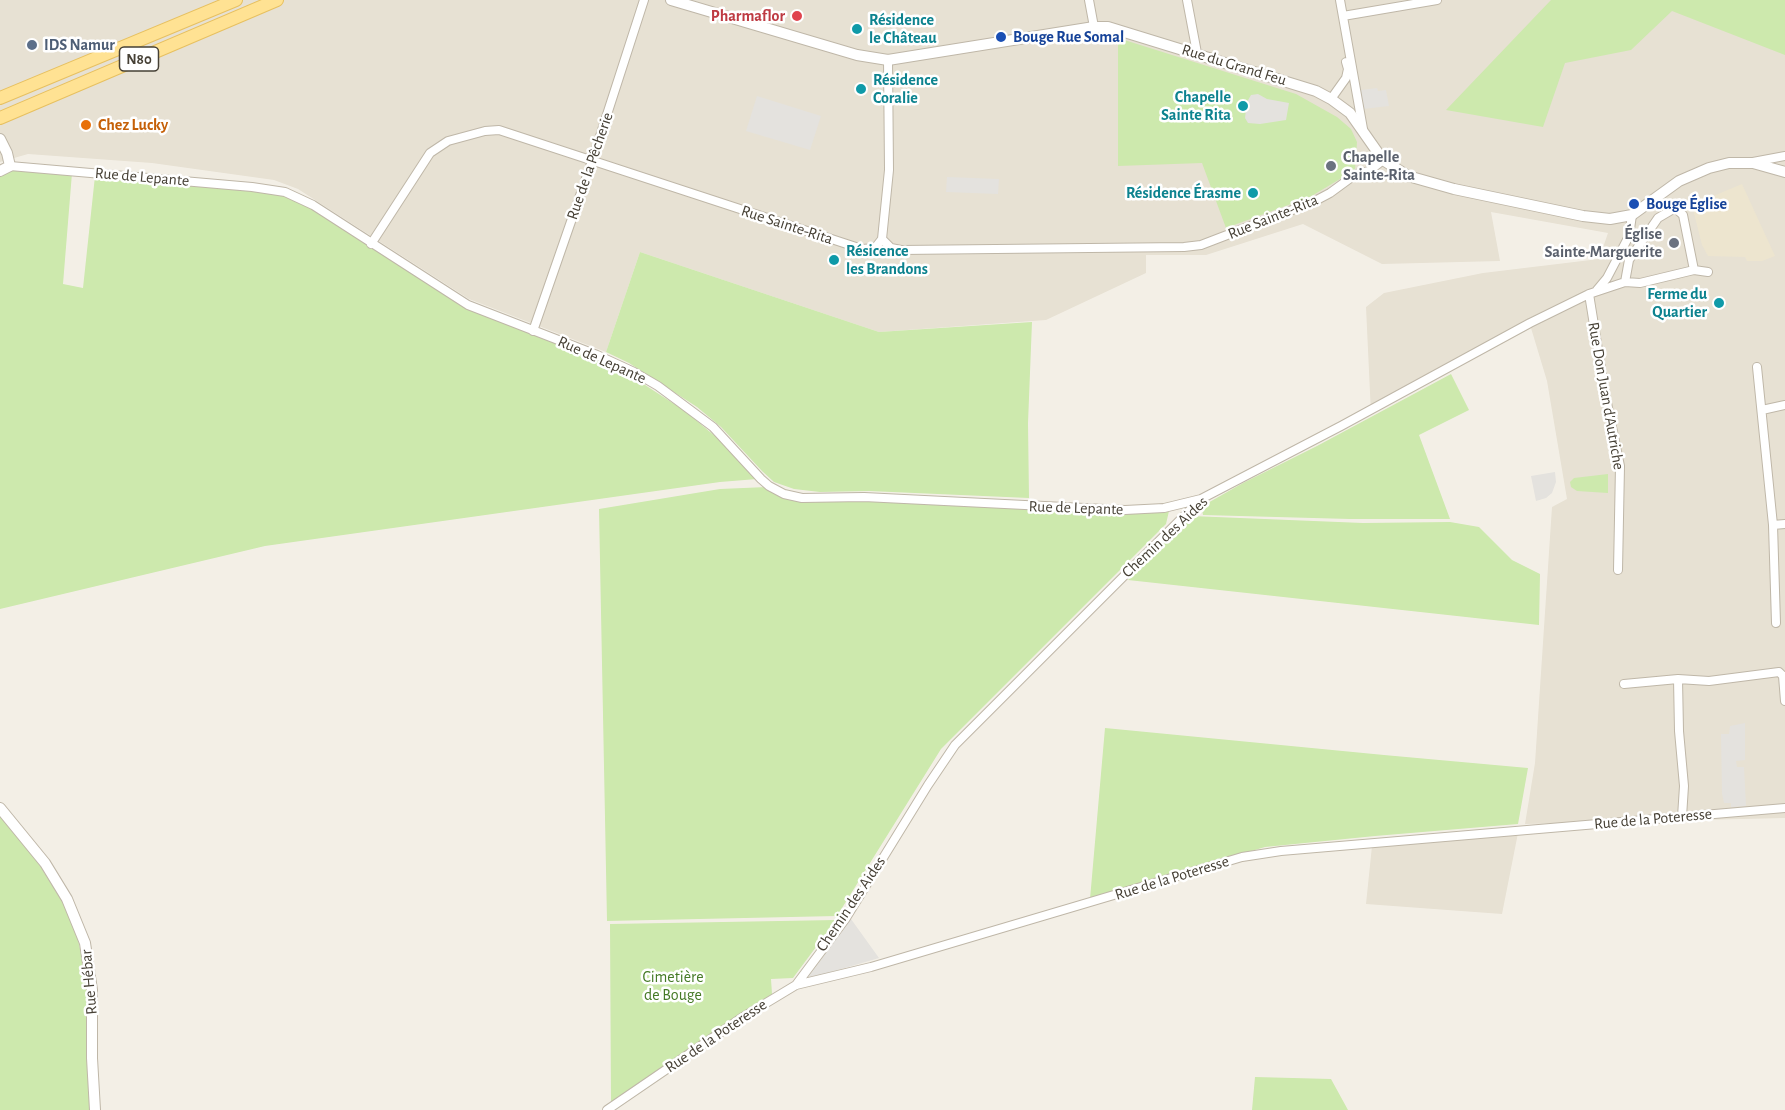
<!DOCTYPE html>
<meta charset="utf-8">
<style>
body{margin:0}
canvas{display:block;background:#f3efe6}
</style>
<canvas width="1785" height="1110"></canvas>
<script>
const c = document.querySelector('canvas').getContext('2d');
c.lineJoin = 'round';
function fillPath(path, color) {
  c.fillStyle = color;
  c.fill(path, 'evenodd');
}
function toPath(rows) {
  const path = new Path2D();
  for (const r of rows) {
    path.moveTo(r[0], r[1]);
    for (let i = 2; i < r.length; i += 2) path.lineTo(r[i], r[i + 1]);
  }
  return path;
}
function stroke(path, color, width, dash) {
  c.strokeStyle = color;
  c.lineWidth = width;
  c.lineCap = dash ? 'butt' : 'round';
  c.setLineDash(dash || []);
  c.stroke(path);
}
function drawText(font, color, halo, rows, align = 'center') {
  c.font = font + ' "Alegreya Sans",sans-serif';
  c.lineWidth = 5;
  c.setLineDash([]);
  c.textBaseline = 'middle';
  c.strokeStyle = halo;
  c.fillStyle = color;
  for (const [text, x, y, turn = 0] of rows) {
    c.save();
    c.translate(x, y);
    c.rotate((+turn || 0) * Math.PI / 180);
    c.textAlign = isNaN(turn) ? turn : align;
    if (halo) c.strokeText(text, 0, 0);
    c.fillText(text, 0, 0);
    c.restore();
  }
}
fillPath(toPath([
 [0,0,1785,0,1785,818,1525,824,1535,763,1552,507,1567,499,1547,381,1531,328,1371,414,1366,307,1384,293,1483,273,1599,259,1608,233,1491,212,1500,261,1382,264,1303,224,1206,255,1146,255,1146,273,1046,320,879,332,640,252,606,352,469,299,298,189,274,180,152,163,28,154,0,162],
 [1518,833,1502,914,1366,904,1372,846]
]), '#e7e1d3');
fillPath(toPath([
 [1742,184,1775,256,1762,261,1747,261,1745,257,1708,256,1702,245,1692,205]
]), '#ede5cf');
fillPath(toPath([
 [1551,0,1785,0,1785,55,1672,11,1631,50,1565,63,1543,127,1446,110],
 [1118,38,1296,94,1337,117,1351,129,1357,142,1355,170,1310,197,1226,228,1202,163,1118,166],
 [10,169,72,173,63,284,83,288,95,176,273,193,297,200,317,210,467,308,592,357,645,385,685,411,722,442,757,479,720,482,265,546,0,609,0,176],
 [640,252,879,332,1032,322,1028,423,1029,498,869,491,820,492,794,489,774,482,762,471,721,427,697,407,629,363,606,352],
 [1451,374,1469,410,1419,435,1450,519,1350,519,1203,515,1202,510,1206,504,1243,483,1317,446],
 [1608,474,1608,493,1577,491,1571,487,1570,482,1574,478],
 [767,487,792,498,1169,511,1166,524,941,749,837,916,607,921,599,509,720,489],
 [1191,516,1363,523,1450,522,1479,527,1512,560,1540,574,1539,625,1128,580],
 [1105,728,1384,755,1528,768,1518,824,1375,836,1265,847,1090,899],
 [0,816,32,853,67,909,76,930,86,977,90,1110,0,1110],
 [836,920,793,978,771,979,772,994,611,1103,610,924],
 [1255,1077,1331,1079,1348,1110,1252,1110]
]), '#cde9ad');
fillPath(toPath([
 [1377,88,1378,91,1386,90,1389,106,1363,109,1361,90],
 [1258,94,1267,99,1289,103,1286,120,1260,124,1248,123,1245,118,1247,102,1251,95],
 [757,96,821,116,810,150,746,131],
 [947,177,999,179,998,194,946,192],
 [1555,472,1556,482,1552,493,1546,498,1536,501,1531,476],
 [1745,723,1745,760,1736,761,1737,767,1744,767,1746,806,1731,807,1731,803,1724,803,1722,794,1721,734,1729,734,1730,726],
 [851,919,879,958,807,979]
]), '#e4e2de');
const minor = toPath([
 [1089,0,1094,27],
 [1187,0,1197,53],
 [1340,0,1363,129],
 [1343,16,1437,0],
 [1331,99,1346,78,1348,69,1346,62],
 [1753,162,1785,156],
 [10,166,252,187,285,192,313,205,468,305,597,355,634,372,658,386,713,427,761,479,769,486,784,494,802,498,864,497,1125,510,1164,508,1201,499],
 [882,239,891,248,901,250,1184,247,1201,245,1313,202,1330,193,1356,174,1369,171,1383,160],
 [882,239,889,170,888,60],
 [371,244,430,153,448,141,485,131,499,130,862,249,875,248,882,239],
 [1625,282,1629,260,1658,218,1675,208,1683,215,1694,270],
 [1597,290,1607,278,1629,236,1632,215],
 [1589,294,1605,393,1620,466,1618,570],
 [533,331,592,161,644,0],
 [1757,367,1773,525,1776,623],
 [1762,410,1785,405],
 [1773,525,1785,524],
 [1783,676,1785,701],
 [1678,679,1679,731,1684,786,1682,817],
 [1624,684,1678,679,1709,681,1779,672,1783,676,1785,676],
 [796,985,846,918,928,785,955,745,1201,499,1341,426,1530,323,1589,294,1625,282,1640,283,1694,270,1708,272],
 [607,1110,743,1017,796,985,871,967,1242,857,1281,851,1785,808]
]);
const tertiary = toPath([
 [671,0,857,55,888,60,1094,27,1108,27,1316,91,1331,99,1350,113,1383,160,1408,176,1454,189,1583,216,1610,219,1632,215,1679,181,1709,168,1729,163,1753,163,1785,172],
 [0,139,7,153,10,166,0,171],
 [0,808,45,863,67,899,85,943,92,990,92,1058,95,1110]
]);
const primary = toPath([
 [0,98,236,0],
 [0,118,277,0]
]);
stroke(minor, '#bfb7a8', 10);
stroke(tertiary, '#bfb7a8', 12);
stroke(primary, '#e7c060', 14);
stroke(minor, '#fff', 8);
stroke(tertiary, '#fff', 10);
stroke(primary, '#ffe293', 12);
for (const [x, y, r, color] of [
 [797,16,6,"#e0444e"],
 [857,29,6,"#0f9aa8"],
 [1001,37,6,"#1a4fb4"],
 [32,45,6,"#5c6f8a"],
 [861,89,6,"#0f9aa8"],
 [1243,106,6,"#0f9aa8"],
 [86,125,6,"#e8710a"],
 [1331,166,6,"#6b7280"],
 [1253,193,6,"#0f9aa8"],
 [1634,204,6,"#1a4fb4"],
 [1674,243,6,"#6b7280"],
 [834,260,6,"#0f9aa8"],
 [1719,303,6,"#0f9aa8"]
]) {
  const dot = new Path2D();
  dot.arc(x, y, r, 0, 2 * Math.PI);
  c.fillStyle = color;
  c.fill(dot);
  stroke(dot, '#fff', 2);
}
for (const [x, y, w] of [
 [139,59,39]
]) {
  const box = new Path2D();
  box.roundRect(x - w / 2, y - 12, w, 24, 4.5);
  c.fillStyle = '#fff';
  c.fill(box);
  stroke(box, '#464035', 1.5);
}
drawText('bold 15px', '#464035', null, [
 ["N80",139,59]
]);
drawText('bold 16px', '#be3a42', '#fff', [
 ["Pharmaflor",785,16]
], 'right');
drawText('bold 16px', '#0d838f', '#fff', [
 ["Résidence",869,20],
 ["le Château",869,38],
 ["Résidence",873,80],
 ["Coralie",873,98],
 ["Chapelle",1231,97,"right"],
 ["Sainte Rita",1231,115,"right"],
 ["Résidence Érasme",1241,193,"right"],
 ["Résicence",846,251],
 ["les Brandons",846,269],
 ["Ferme du",1707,294,"right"],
 ["Quartier",1707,312,"right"]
], 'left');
drawText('bold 16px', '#164399', '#fff', [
 ["Bouge Rue Somal",1013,37],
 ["Bouge Église",1646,204]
], 'left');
drawText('bold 16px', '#4e5e75', '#fff', [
 ["IDS Namur",44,45]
], 'left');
drawText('16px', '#464035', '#fff', [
 ["Rue du Grand Feu",1234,65,17],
 ["Rue de la Pêcherie",590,166,-71],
 ["Rue de Lepante",142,177,5],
 ["Rue Sainte-Rita",1273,217,-22],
 ["Rue Sainte-Rita",787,225,18],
 ["Rue de Lepante",602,360,24],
 ["Rue Don Juan d'Autriche",1606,396,80],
 ["Rue de Lepante",1076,508,2],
 ["Chemin des Aides",1165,537,-43],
 ["Rue de la Poteresse",1653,819,-5],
 ["Rue de la Poteresse",1172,878,-17],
 ["Chemin des Aides",851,904,-56],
 ["Rue Hébar",89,982,-95],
 ["Rue de la Poteresse",716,1036,-34]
]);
drawText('bold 16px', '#c56008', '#fff', [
 ["Chez Lucky",98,125]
], 'left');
drawText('bold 16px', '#5b616d', '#fff', [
 ["Chapelle",1343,157],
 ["Sainte-Rita",1343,175],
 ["Église",1662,234,"right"],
 ["Sainte-Marguerite",1662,252,"right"]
], 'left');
drawText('16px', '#457a26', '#fff', [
 ["Cimetière",673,977],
 ["de Bouge",673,995]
]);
</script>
